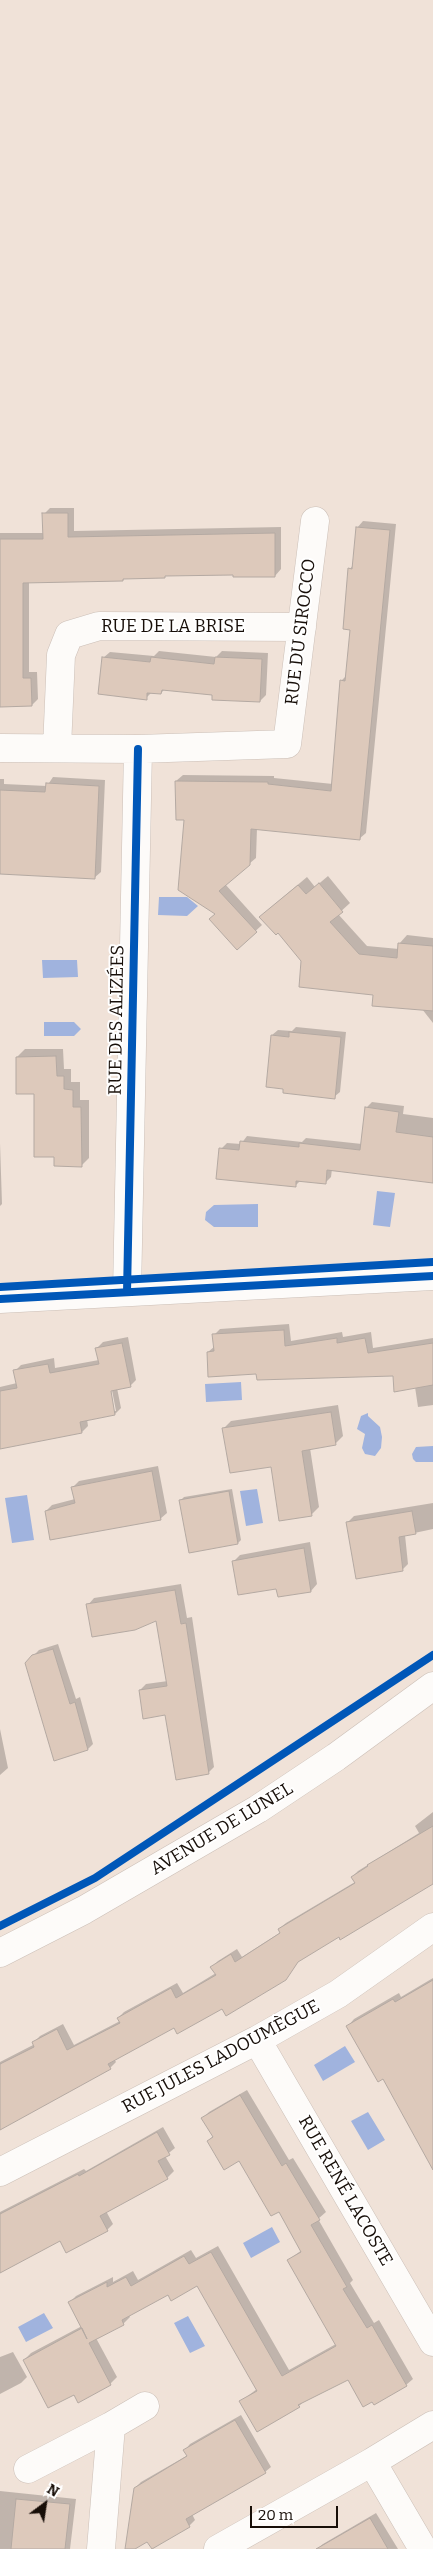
<!DOCTYPE html>
<meta charset="utf-8">
<style>
body{margin:0}
#map{position:relative;width:433px;height:2549px;overflow:hidden;background:#f0e2d8;font-family:Bitter,serif}
canvas{display:block}
.north{position:absolute;left:20px;top:2479px;width:50px;height:50px;-webkit-text-stroke:4px #fff;paint-order:stroke;rotate:31deg;font-size:14px;font-weight:700;line-height:20px;text-align:center;color:#170e08}
.north::after{content:'';display:block;margin:auto;width:18px;height:22px;background:#170e08;clip-path:polygon(50% 0,100% 100%,50% 72%,0 100%)}
.scale{position:absolute;left:250px;top:2506px;width:88px;height:22px;box-sizing:border-box;border:2px solid #170e08;border-top:0;padding-left:6px;font-size:15px;line-height:18px;white-space:nowrap;color:#170e08;-webkit-text-stroke:4px #fff;paint-order:stroke}
</style>
<div id="map">
<canvas width="433" height="2549"></canvas>
<div class="north">N</div>
<div class="scale">20 m</div>
</div>
<script>
const c = document.querySelector('canvas').getContext('2d');
c.lineJoin = 'round';
function fillPath(path, color) {
  c.fillStyle = color;
  c.fill(path, 'evenodd');
}
function toPath(rows) {
  const path = new Path2D();
  for (const r of rows) {
    path.moveTo(r[0], r[1]);
    for (let i = 2; i < r.length; i += 2) path.lineTo(r[i], r[i + 1]);
  }
  return path;
}
function stroke(path, color, width, dash) {
  c.strokeStyle = color;
  c.lineWidth = width;
  c.lineCap = dash ? 'butt' : 'round';
  c.setLineDash(dash || []);
  c.stroke(path);
}
function drawText(font, color, halo, rows, align = 'center') {
  c.font = font + ' Bitter,serif';
  c.lineWidth = 4;
  c.setLineDash([]);
  c.textBaseline = 'middle';
  c.strokeStyle = halo;
  c.fillStyle = color;
  for (const [text, x, y, turn = 0] of rows) {
    c.save();
    c.translate(x, y);
    c.rotate((+turn || 0) * Math.PI / 180);
    c.textAlign = isNaN(turn) ? turn : align;
    if (halo) c.strokeText(text, 0, 0);
    c.fillText(text, 0, 0);
    c.restore();
  }
}
fillPath(toPath([
 [159,897,187,897,198,906,187,916,158,915],
 [42,960,77,960,78,977,43,978],
 [44,1022,74,1022,81,1029,74,1036,44,1036],
 [377,1191,395,1193,390,1227,373,1225],
 [258,1204,258,1227,214,1227,205,1220,206,1212,214,1205],
 [241,1382,242,1400,206,1402,205,1384],
 [368,1413,368,1416,380,1427,382,1437,381,1448,375,1456,365,1454,362,1448,365,1434,357,1429,361,1416],
 [433,1446,433,1462,416,1462,413,1459,412,1454,416,1447],
 [257,1489,263,1523,246,1526,240,1491],
 [27,1495,34,1540,12,1543,5,1498],
 [345,2046,355,2062,323,2081,314,2065],
 [368,2112,385,2140,368,2150,351,2121],
 [272,2227,280,2242,251,2258,243,2243],
 [44,2313,53,2328,26,2342,18,2327],
 [188,2316,205,2346,190,2353,174,2323]
]), '#a0b3de');
fillPath(toPath([
 [50,508,74,508,74,531,281,527,281,569,275,576,234,573,126,577,123,580,29,581,29,672,37,672,38,699,32,705,0,706,0,533,44,533,44,514],
 [363,521,396,524,366,833,359,839,257,828,256,858,225,884,262,925,237,948,217,914,186,819,176,781,183,775,274,776,274,778,333,784,341,681,347,675,351,629,350,569,353,565,357,528],
 [159,651,216,657,222,651,268,653,266,695,260,701,165,689,161,693,152,692,146,698,103,658,110,652,154,656],
 [53,777,105,780,101,872,94,878,0,873,0,779,4,779,4,784,47,786],
 [328,876,350,903,338,914,367,946,399,949,399,944,407,935,433,938,433,1023,422,1009,375,993,303,961,269,909,307,877,315,887],
 [296,1027,346,1032,340,1092,334,1097,272,1035,278,1030,292,1031],
 [25,1049,63,1049,64,1069,71,1069,71,1082,80,1082,80,1100,89,1100,89,1158,81,1166,55,1156,35,1092,17,1057],
 [372,1102,404,1106,403,1114,433,1118,433,1182,332,1169,331,1177,325,1183,301,1180,295,1186,221,1149,227,1143,241,1144,247,1136,302,1142,306,1138,362,1144,366,1108],
 [0,1143,2,1204,0,1206],
 [289,1324,291,1341,342,1332,343,1337,371,1332,373,1348,433,1338,433,1405,418,1407,415,1387,394,1374,257,1373,208,1352,215,1346,214,1335,220,1329],
 [128,1337,136,1380,130,1386,117,1388,121,1408,115,1414,87,1419,88,1426,82,1432,0,1448,0,1387,17,1383,15,1371,21,1365,54,1358,55,1368,99,1360,97,1348,103,1342],
 [108,1385,111,1385,116,1411,113,1411],
 [338,1405,343,1436,335,1444,310,1448,319,1507,311,1515,272,1465,224,1428,231,1421],
 [158,1466,167,1513,160,1519,46,1511,52,1505,75,1499,73,1487,79,1481],
 [232,1489,241,1540,238,1543,181,1500,184,1497],
 [433,1503,433,1529,405,1535,408,1564,402,1570,348,1522,354,1516],
 [310,1542,317,1584,311,1591,277,1587,234,1561,240,1555],
 [181,1584,187,1618,192,1617,214,1767,208,1773,166,1714,140,1690,146,1684,168,1681,157,1620,88,1605,94,1598],
 [58,1644,76,1699,80,1697,93,1744,88,1749,33,1656,39,1650],
 [0,1729,8,1768,0,1775],
 [433,1812,433,1881,301,1958,285,1979,174,2026,114,2059,116,2062,110,2068,0,2127,0,2062,35,2044,34,2042,40,2036,63,2024,74,2045,120,2021,118,2018,124,2012,177,1983,183,1993,216,1973,212,1967,218,1961,237,1949,242,1957,281,1932,279,1929,286,1923,355,1882,352,1877,358,1871,419,1833,415,1826],
 [433,1978,433,2166,384,2077,348,2026,354,2019,399,1993,401,1997],
 [247,2090,289,2160,293,2158,326,2212,318,2219,353,2280,350,2283,374,2323,379,2320,413,2379,406,2385,348,2378,305,2400,299,2406,241,2401,257,2389,197,2284,168,2294,129,2315,130,2317,123,2324,96,2338,117,2377,110,2384,74,2393,24,2360,31,2353,82,2326,70,2302,76,2296,113,2277,113,2282,133,2271,138,2280,191,2250,196,2258,218,2246,289,2370,336,2344,288,2260,302,2250,279,2211,240,2160,208,2141,213,2136,203,2118,209,2112],
 [163,2127,175,2148,165,2156,174,2171,167,2178,106,2211,113,2224,107,2230,61,2239,0,2272,0,2212,84,2169,86,2171],
 [13,2352,27,2377,21,2383,0,2394,0,2357],
 [241,2415,271,2467,265,2472,192,2514,195,2520,189,2526,152,2547,135,2488,141,2482,188,2455,185,2450,190,2444],
 [0,2491,76,2499,70,2549,0,2549],
 [376,2513,398,2549,317,2549,323,2544]
]), '#0003');
const building = toPath([
 [42,513,68,513,68,537,275,533,275,577,233,577,233,575,165,576,165,578,123,579,123,581,23,583,23,678,31,678,32,706,0,707,0,539,43,539,42,513],
 [356,527,390,530,360,840,251,829,250,865,219,891,257,932,237,950,209,919,215,914,178,890,184,820,176,820,175,781,268,782,268,784,331,791,340,680,345,681,350,630,343,629,348,568,352,569,356,527],
 [102,657,150,662,151,657,214,664,215,657,262,659,260,702,212,700,212,695,162,690,161,694,147,693,147,700,98,694,102,657],
 [46,783,99,786,95,879,0,874,0,790,45,792,46,783],
 [319,883,343,912,330,922,359,954,397,958,398,943,433,946,433,1011,372,1006,373,995,299,987,301,961,278,933,276,935,259,917,298,885,306,894,319,883],
 [289,1032,341,1037,335,1099,283,1093,283,1089,266,1087,271,1035,289,1037,289,1032],
 [56,1056,57,1076,64,1076,64,1089,73,1090,73,1107,81,1107,82,1167,54,1166,54,1157,34,1157,34,1094,16,1094,16,1057,56,1056],
 [365,1107,399,1112,396,1132,433,1137,433,1183,327,1170,326,1184,296,1181,296,1187,216,1179,219,1148,239,1150,240,1141,299,1147,299,1143,360,1150,365,1107],
 [284,1330,285,1346,337,1338,337,1343,365,1338,368,1353,433,1343,433,1385,394,1392,393,1376,257,1380,256,1374,208,1377,207,1352,214,1351,212,1334,284,1330],
 [122,1343,131,1387,111,1391,115,1415,80,1422,82,1433,0,1449,0,1391,17,1388,13,1370,48,1364,50,1373,99,1364,95,1348,122,1343],
 [331,1412,336,1445,302,1451,312,1516,279,1521,271,1467,230,1473,222,1428,331,1412],
 [152,1471,161,1520,50,1540,45,1511,75,1503,71,1487,152,1471],
 [229,1491,238,1544,189,1553,179,1500,229,1491],
 [412,1511,416,1534,399,1537,403,1571,356,1579,346,1522,412,1511],
 [304,1548,311,1592,278,1597,276,1589,238,1595,232,1561,304,1548],
 [175,1590,181,1624,186,1623,209,1774,176,1780,165,1715,143,1719,139,1690,167,1686,156,1621,135,1630,92,1637,86,1604,175,1590],
 [53,1649,70,1704,75,1702,88,1750,54,1761,25,1663,32,1655,53,1649],
 [433,1826,433,1884,340,1940,339,1937,298,1962,286,1980,226,2016,222,2009,177,2034,174,2028,108,2064,111,2069,0,2130,0,2064,34,2047,32,2042,57,2029,67,2050,120,2023,117,2018,171,1988,176,1998,216,1975,210,1967,231,1954,235,1962,280,1933,278,1929,355,1883,351,1877,368,1866,367,1865,433,1826],
 [433,1980,433,2170,383,2079,378,2082,346,2026,393,1999,395,2002,433,1980],
 [240,2095,282,2166,286,2163,320,2220,311,2225,347,2287,343,2289,367,2328,372,2325,407,2386,374,2405,372,2402,363,2407,348,2380,298,2405,300,2407,257,2432,239,2401,257,2391,197,2286,171,2301,168,2295,122,2320,124,2325,89,2343,111,2385,78,2403,74,2395,48,2408,23,2360,82,2328,87,2339,68,2302,107,2282,107,2287,126,2277,131,2286,184,2256,189,2264,211,2252,282,2376,336,2346,287,2260,301,2252,279,2212,271,2216,239,2161,224,2170,207,2141,213,2137,201,2118,240,2095],
 [157,2132,170,2155,158,2161,168,2179,100,2216,108,2231,66,2253,60,2241,0,2273,0,2214,78,2174,79,2176,157,2132],
 [235,2420,266,2473,186,2519,190,2527,152,2549,147,2542,135,2549,125,2549,134,2488,187,2456,183,2450,235,2420],
 [16,2499,70,2504,65,2549,11,2549,16,2499],
 [370,2518,388,2549,316,2549,370,2518]
]);
fillPath(building, '#ddc9bb');
stroke(building, '#b4a9a2', 1);
const minor = toPath([
 [0,748,138,749,287,744,315,521],
 [57,748,61,655,69,635,99,626,302,627],
 [127,1292,138,749],
 [0,1299,433,1276],
 [257,2040,433,2342],
 [0,2172,257,2040,338,1994,433,1927],
 [372,2462,423,2549],
 [28,2469,111,2426],
 [101,2549,111,2426,145,2406],
 [218,2549,372,2462,433,2425]
]);
const major = toPath([
 [0,1953,84,1910,258,1809,336,1757,433,1686]
]);
stroke(minor, '#cbbfb7', 29);
stroke(major, '#cbbfb7', 29);
stroke(minor, '#fdfbf9', 28);
stroke(major, '#fdfbf9', 28);
stroke(toPath([
 [0,1287,433,1262],
 [127,1292,138,749],
 [0,1299,433,1276],
 [0,1926,95,1878,433,1655]
]), '#0057b8', 8);
drawText('18px', '#170e08', '#fff', [
 ["RUE DE LA BRISE",173,627],
 ["RUE DU SIROCCO",301,632,-83],
 ["RUE DES ALIZÉES",117,1020,-89],
 ["AVENUE DE LUNEL",222,1829,-31],
 ["RUE JULES LADOUMÈGUE",221,2057,-28],
 ["RUE RENÉ LACOSTE",345,2191,60]
]);
</script>
